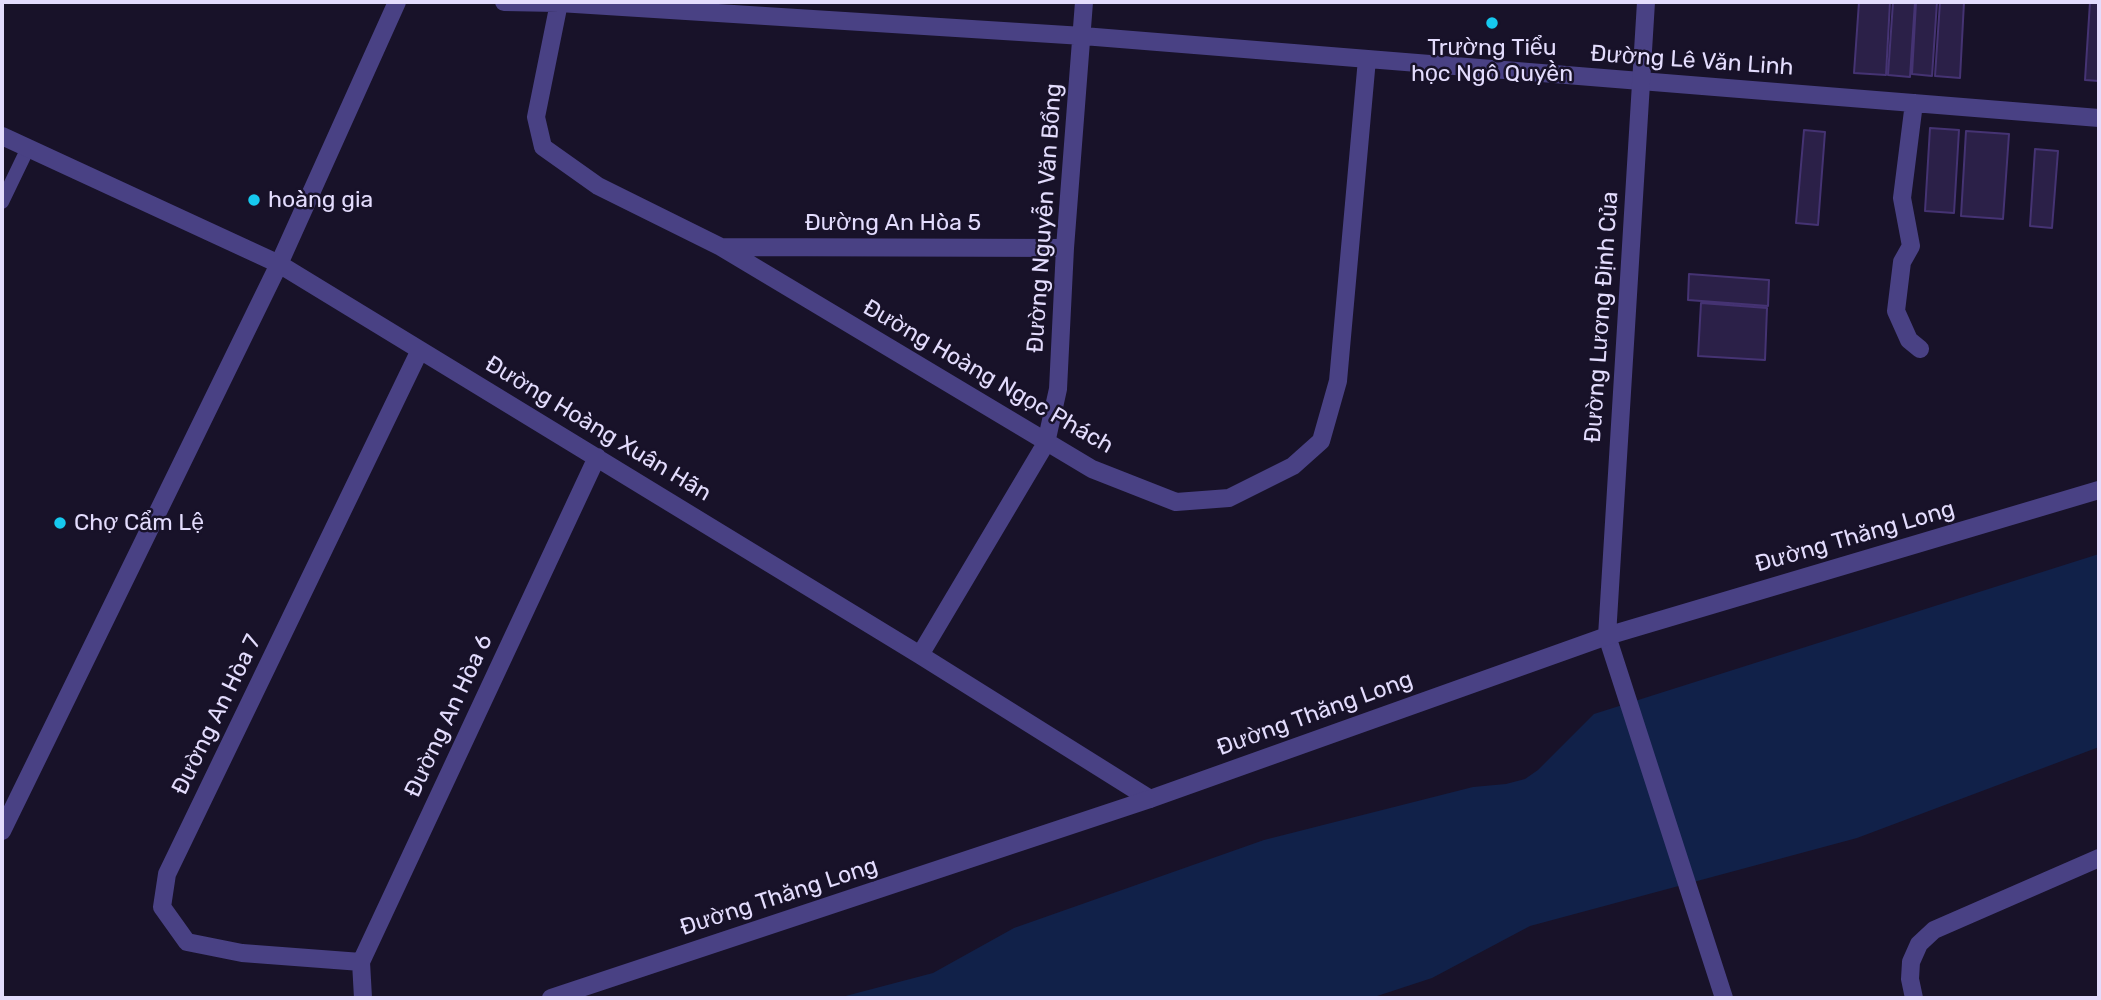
<!DOCTYPE html>
<meta charset="utf-8">
<style>
body{margin:0}
#map{position:relative;width:2101px;height:1000px;overflow:hidden;background:#181229;font-family:Rubik,sans-serif}
canvas{display:block}
.frame{position:absolute;inset:0;border:4px solid #e3dcfd;pointer-events:none}
</style>
<div id="map">
<canvas width="2101" height="1000"></canvas>
<div class="frame"></div>
</div>
<script>
const c = document.querySelector('canvas').getContext('2d');
c.lineJoin = 'round';
function fillPath(path, color) {
  c.fillStyle = color;
  c.fill(path, 'evenodd');
}
function toPath(rows) {
  const path = new Path2D();
  for (const r of rows) {
    path.moveTo(r[0], r[1]);
    for (let i = 2; i < r.length; i += 2) path.lineTo(r[i], r[i + 1]);
  }
  return path;
}
function stroke(path, color, width, dash) {
  c.strokeStyle = color;
  c.lineWidth = width;
  c.lineCap = dash ? 'butt' : 'round';
  c.setLineDash(dash || []);
  c.stroke(path);
}
function drawText(font, color, halo, rows, align = 'center') {
  c.font = font + ' Rubik,sans-serif';
  c.lineWidth = 5;
  c.setLineDash([]);
  c.textBaseline = 'middle';
  c.strokeStyle = halo;
  c.fillStyle = color;
  for (const [text, x, y, turn = 0] of rows) {
    c.save();
    c.translate(x, y);
    c.rotate((+turn || 0) * Math.PI / 180);
    c.textAlign = isNaN(turn) ? turn : align;
    if (halo) c.strokeText(text, 0, 0);
    c.fillText(text, 0, 0);
    c.restore();
  }
}
fillPath(toPath([
 [2099,554,2099,747,1857,838,1530,926,1432,978,1371,998,838,998,933,973,1014,928,1264,840,1473,787,1506,784,1525,779,1538,770,1594,714]
]), '#112149');
const building = toPath([
 [1859,2,1890,2,1886,75,1854,73,1859,2],
 [1893,2,1915,2,1910,77,1888,75,1893,2],
 [1916,2,1937,2,1932,76,1912,74,1916,2],
 [1940,2,1964,2,1960,78,1935,76,1940,2],
 [2090,2,2099,2,2099,81,2085,80,2090,2],
 [1930,128,1959,130,1954,213,1925,211,1930,128],
 [1804,130,1825,132,1818,225,1796,223,1804,130],
 [1966,131,2009,134,2003,219,1961,216,1966,131],
 [2035,149,2058,151,2052,228,2030,226,2035,149],
 [1689,274,1769,280,1768,306,1688,300,1689,274],
 [1701,303,1767,308,1765,360,1698,356,1701,303]
]);
fillPath(building, '#2b2048');
stroke(building, '#453373', 2);
stroke(toPath([
 [2,202,28,148]
]), '#494184', 14);
stroke(toPath([
 [504,2,559,3,1083,36,2099,118],
 [559,3,536,117,543,147,598,186,721,247,1092,469,1176,502,1229,498,1293,466,1321,441,1338,381,1367,59],
 [1914,103,1902,198,1911,246,1902,262,1896,311,1909,340,1920,349],
 [2,136,279,264,920,655,1150,799],
 [721,247,1065,248],
 [1607,636,1724,998],
 [920,655,1046,443,1058,389,1065,248,1084,2],
 [2,831,279,264,397,2],
 [361,962,242,953,187,942,162,907,167,874,420,350],
 [363,998,361,962,597,457],
 [1914,998,1910,979,1911,962,1919,944,1934,930,2099,858]
]), '#494184', 18);
stroke(toPath([
 [1607,636,1646,2],
 [551,998,1150,799,1607,636,2099,490]
]), '#494184', 18);
for (const [x, y, r, color] of [
 [1492,23,7,"#16c9ef"],
 [254,200,7,"#16c9ef"],
 [60,523,7,"#16c9ef"]
]) {
  const dot = new Path2D();
  dot.arc(x, y, r, 0, 2 * Math.PI);
  c.fillStyle = color;
  c.fill(dot);
  stroke(dot, '#181229', 2.5);
}
drawText('23px', '#e3dcfd', '#181229', [
 ["Trường Tiểu",1492,48,"center"],
 ["học Ngô Quyền",1492,74,"center"],
 ["hoàng gia",268,200],
 ["Chợ Cẩm Lệ",74,523]
], 'left');
drawText('23px', '#e3dcfd', '#181229', [
 ["Đường Lê Văn Linh",1692,61,4],
 ["Đường Nguyễn Văn Bổng",1045,218,-86],
 ["Đường An Hòa 5",893,223],
 ["Đường Lương Định Của",1602,317,-86],
 ["Đường Hoàng Ngọc Phách",988,377,30],
 ["Đường Hoàng Xuân Hãn",598,429,31],
 ["Đường Thăng Long",1855,537,-16],
 ["Đường Thăng Long",1315,714,-20],
 ["Đường An Hòa 7",217,715,-64],
 ["Đường An Hòa 6",449,716,-65],
 ["Đường Thăng Long",779,897,-18]
]);
</script>
